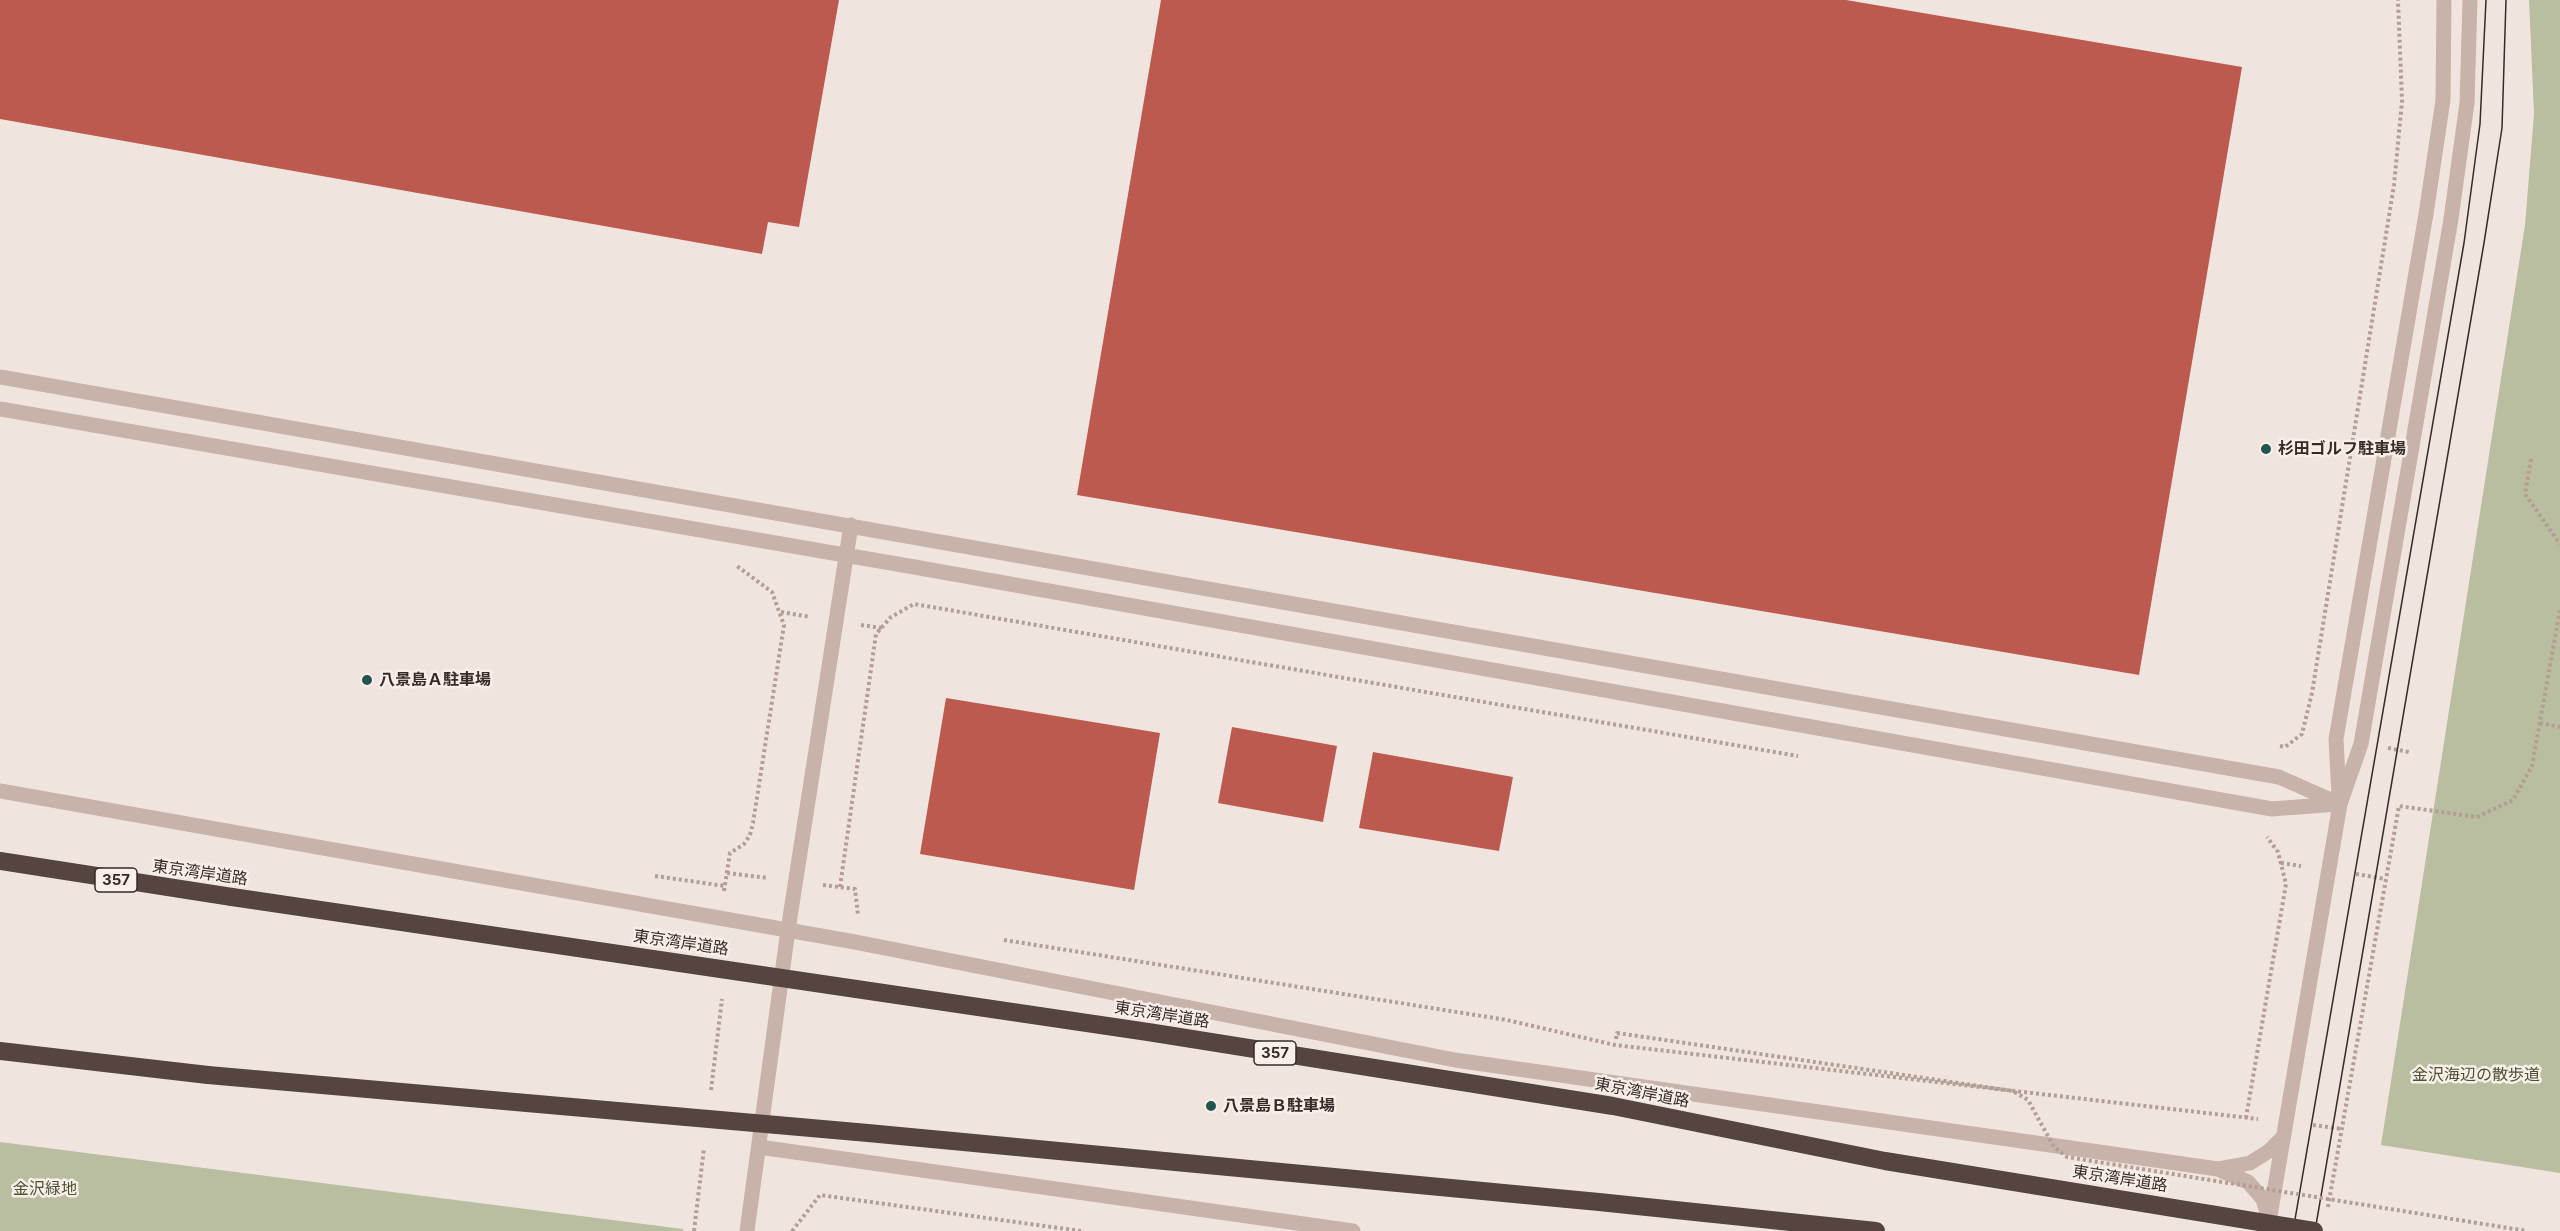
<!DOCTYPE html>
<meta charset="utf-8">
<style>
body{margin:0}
canvas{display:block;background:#f0e5de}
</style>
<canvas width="2560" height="1231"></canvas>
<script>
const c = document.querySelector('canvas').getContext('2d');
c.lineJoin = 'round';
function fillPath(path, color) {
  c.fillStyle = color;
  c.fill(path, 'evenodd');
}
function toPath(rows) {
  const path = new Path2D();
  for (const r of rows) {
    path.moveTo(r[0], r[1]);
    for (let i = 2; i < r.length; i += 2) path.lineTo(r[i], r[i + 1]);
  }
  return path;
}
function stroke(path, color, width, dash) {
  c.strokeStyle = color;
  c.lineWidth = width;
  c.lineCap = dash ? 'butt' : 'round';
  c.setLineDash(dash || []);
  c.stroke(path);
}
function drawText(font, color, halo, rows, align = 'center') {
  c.font = font + ' Inter,"Noto Sans JP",sans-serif';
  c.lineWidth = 5;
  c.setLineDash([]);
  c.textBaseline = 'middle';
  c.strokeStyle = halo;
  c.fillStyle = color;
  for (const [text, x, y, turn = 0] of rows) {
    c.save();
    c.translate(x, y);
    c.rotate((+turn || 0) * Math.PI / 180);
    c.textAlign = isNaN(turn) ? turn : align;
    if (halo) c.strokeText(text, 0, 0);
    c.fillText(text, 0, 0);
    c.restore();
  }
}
fillPath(toPath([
 [2529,0,2560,0,2560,1173,2381,1145,2525,225,2534,114],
 [0,1142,683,1229,683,1231,0,1231]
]), '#b8be9f');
fillPath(toPath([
 [0,0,839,0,799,227,768,222,762,254,0,119],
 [1161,0,1846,0,2242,67,2139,675,1077,495],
 [946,698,1160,733,1134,890,920,854],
 [1232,727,1337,746,1323,822,1218,803],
 [1373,752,1513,777,1499,851,1359,828]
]), '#bc5a50');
stroke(toPath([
 [2531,459,2525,494,2560,544],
 [781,612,810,617],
 [861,625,882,628],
 [2540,723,2560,727],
 [2280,746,2285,747,2302,734,2312,693,2394,185,2402,101,2398,0],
 [2388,748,2409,752],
 [2281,863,2301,866],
 [727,873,768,878],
 [2356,874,2385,879],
 [655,876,725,886],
 [823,885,855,889,858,915],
 [840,887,876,634,891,617,914,604,1798,756],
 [724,891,730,853,744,844,750,835,753,823,784,625,772,592,737,566],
 [1004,940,1507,1020,1615,1045,2258,1119],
 [711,1090,722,999],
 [2246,1118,2286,884,2278,852,2267,837],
 [2313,1125,2342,1129],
 [2328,1207,2399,806,2477,817,2513,800,2532,766,2560,610],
 [694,1231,704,1148],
 [792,1231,820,1195,1081,1231]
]), '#b39d95', 4, [3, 3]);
stroke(toPath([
 [0,377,2279,777,2340,804],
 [0,409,920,568,2272,809,2337,804],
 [0,791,855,942,1455,1060,2218,1169,2248,1182,2263,1199,2269,1220],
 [2339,795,2336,739,2426,214,2443,100,2444,0],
 [759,1147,1353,1231],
 [2218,1169,2250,1163,2269,1151,2282,1138],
 [2270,1216,2340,804,2361,744,2451,219,2467,103,2470,0],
 [747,1231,788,930,851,525]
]), '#c8b3aa', 15);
stroke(toPath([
 [0,861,232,897],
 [0,1051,208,1075]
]), '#564441', 18);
stroke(toPath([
 [2293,1231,2464,243,2480,124,2486,0],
 [2315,1231,2484,243,2502,128,2506,0]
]), '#362b29', 1.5);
stroke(toPath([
 [1616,1039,1617,1033,2013,1091,2028,1100,2054,1147,2067,1157,2527,1231]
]), '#b39d95', 4, [3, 3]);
stroke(toPath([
 [232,897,1148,1032,1613,1106,1885,1161,2314,1231],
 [208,1075,868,1133,1599,1202,1876,1231]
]), '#564441', 18);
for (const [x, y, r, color] of [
 [2266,449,6,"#225450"],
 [367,680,6,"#225450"],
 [1211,1106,6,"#225450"]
]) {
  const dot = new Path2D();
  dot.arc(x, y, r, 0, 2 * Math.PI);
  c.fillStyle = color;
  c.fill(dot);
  stroke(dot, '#f8efea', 2);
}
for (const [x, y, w] of [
 [116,880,42],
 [1275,1053,42]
]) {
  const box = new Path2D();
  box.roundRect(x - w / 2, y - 12, w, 24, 4.5);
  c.fillStyle = '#f8efea';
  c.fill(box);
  stroke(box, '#362b29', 1.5);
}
drawText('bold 15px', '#362b29', null, [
 ["357",116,880],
 ["357",1275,1053]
]);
drawText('bold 16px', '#362b29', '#f8efea', [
 ["杉田ゴルフ駐車場",2278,449],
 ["八景島Ａ駐車場",379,680],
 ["八景島Ｂ駐車場",1223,1106]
], 'left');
drawText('16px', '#362b29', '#f8efea', [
 ["東京湾岸道路",200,873,8],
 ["東京湾岸道路",681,943,8],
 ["東京湾岸道路",1162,1015,9],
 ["東京湾岸道路",1642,1093,11],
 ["東京湾岸道路",2120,1179,9]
]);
drawText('16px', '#4a522f', '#f8efea', [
 ["金沢海辺の散歩道",2476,1075],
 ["金沢緑地",45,1189]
]);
</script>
